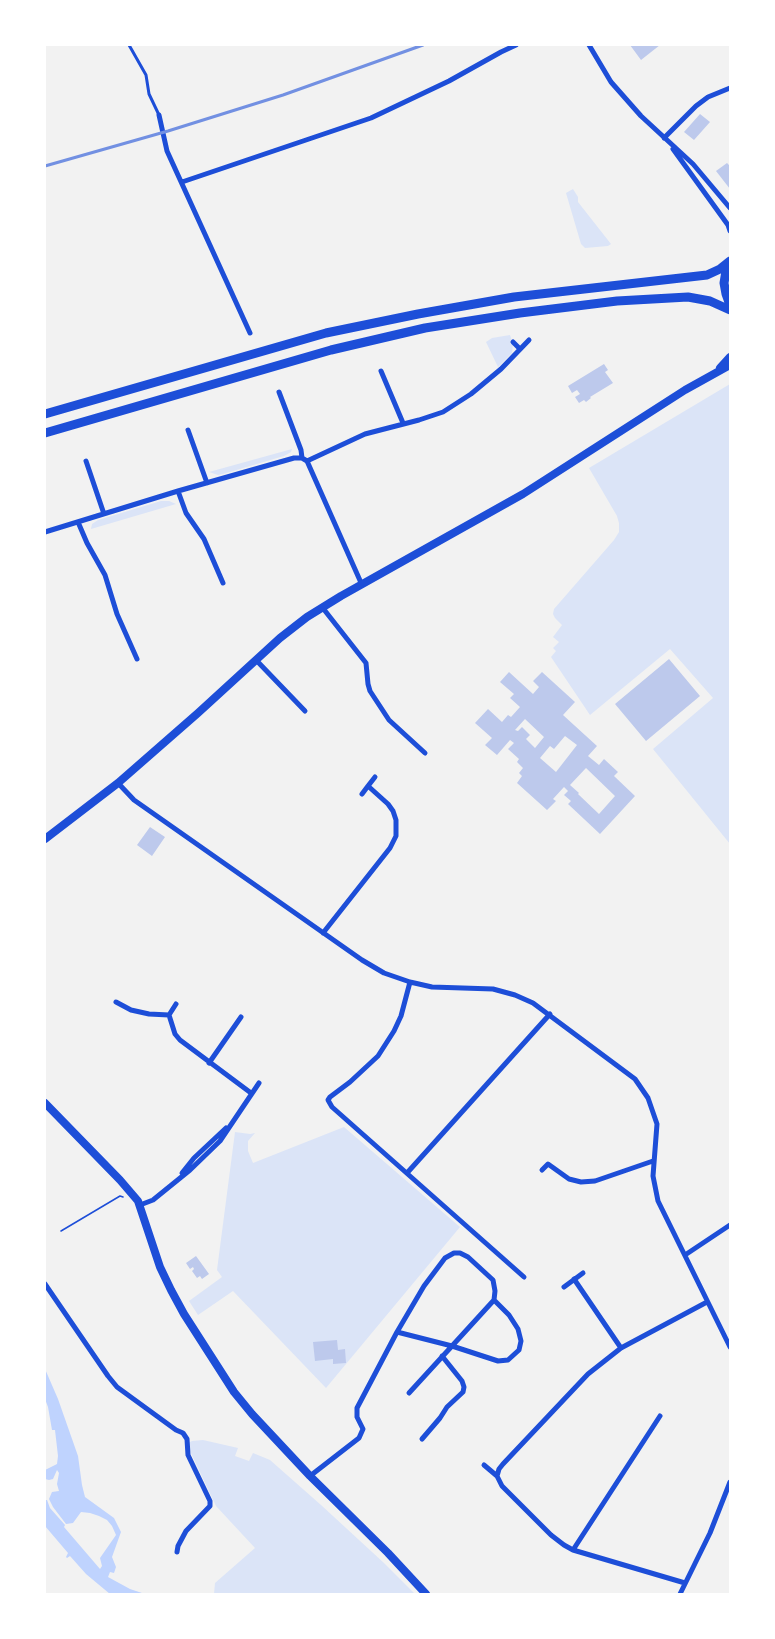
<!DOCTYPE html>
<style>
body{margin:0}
#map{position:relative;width:775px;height:1639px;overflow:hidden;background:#f2f2f2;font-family:"Golos Text",sans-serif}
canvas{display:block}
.frame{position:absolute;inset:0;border:46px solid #fff;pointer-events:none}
</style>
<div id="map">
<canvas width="775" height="1639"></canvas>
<div class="frame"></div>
</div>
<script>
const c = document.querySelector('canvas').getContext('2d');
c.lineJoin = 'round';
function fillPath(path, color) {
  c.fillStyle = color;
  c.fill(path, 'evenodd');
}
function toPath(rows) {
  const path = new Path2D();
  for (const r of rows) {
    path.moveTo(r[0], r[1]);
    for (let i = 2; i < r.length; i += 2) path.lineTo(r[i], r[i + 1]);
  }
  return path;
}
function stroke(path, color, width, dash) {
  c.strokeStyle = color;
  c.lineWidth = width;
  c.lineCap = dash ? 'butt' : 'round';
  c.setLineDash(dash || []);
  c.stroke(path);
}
fillPath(toPath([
 [573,189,578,197,578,202,611,244,608,246,585,248,581,244,566,193],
 [510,335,513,344,512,353,498,367,486,342,492,338],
 [730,384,730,844,653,749,713,698,670,649,590,715,551,657,556,651,553,648,559,642,553,637,562,625,555,618,553,614,554,609,614,540,619,532,619,523,617,516,589,468],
 [292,449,291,452,284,456,223,474,218,475,209,472],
 [161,501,169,501,176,504,91,529,92,524,98,520],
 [344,1127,460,1227,326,1388,233,1291,198,1315,189,1301,222,1277,217,1270,235,1132,250,1134,255,1133,248,1141,248,1151,253,1163],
 [203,1440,238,1448,235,1456,249,1461,253,1453,270,1460,321,1505,384,1563,415,1594,214,1594,215,1583,255,1548,216,1506,189,1449,188,1443,192,1441]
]), '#dbe4f7');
fillPath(toPath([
 [45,1369,58,1399,78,1456,82,1485,85,1497,114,1518,121,1532,112,1557,116,1567,114,1573,110,1572,108,1577,130,1589,145,1594,110,1594,86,1574,70,1556,67,1558,66,1557,68,1553,45,1526,45,1500,47,1500,50,1508,65,1525,64,1527,100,1569,102,1566,100,1558,116,1535,112,1526,107,1520,99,1516,90,1513,81,1512,73,1523,66,1524,53,1507,49,1499,52,1492,59,1491,57,1484,59,1473,57,1470,53,1479,49,1480,45,1479,45,1470,57,1464,58,1456,55,1430,52,1430,48,1407,45,1399]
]), '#bfd3fe');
fillPath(toPath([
 [630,45,660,45,641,60],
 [700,114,710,122,694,140,684,132],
 [727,163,730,166,730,189,716,171],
 [604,364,608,370,605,372,613,383,590,397,591,398,586,402,584,400,579,403,575,397,580,394,577,390,572,393,568,386],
 [669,659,700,696,646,741,615,704],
 [509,672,533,694,539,687,533,681,542,672,575,702,563,715,597,746,588,756,599,765,604,759,618,772,614,776,635,796,600,834,568,804,571,801,564,795,568,791,564,787,553,799,556,801,547,810,517,783,522,776,519,773,523,768,517,762,519,759,508,749,514,743,510,740,497,755,485,745,492,738,475,723,488,709,502,722,508,715,511,717,520,707,510,698,514,694,500,682],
 [525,719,544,737,535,748,526,739,530,735,522,727,518,731,515,730],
 [565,736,577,745,556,772,540,758,550,746,554,749],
 [586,768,615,796,599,814,578,794,579,793,570,785],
 [150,827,165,837,152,856,137,845],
 [196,1256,209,1274,202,1279,200,1276,197,1278,192,1271,194,1269,193,1267,190,1269,186,1263],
 [337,1340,338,1350,345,1349,346,1363,333,1364,333,1359,315,1361,313,1342]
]), '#bdc9ec');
stroke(toPath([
 [61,1231,120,1196,123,1197]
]), '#1d4ed8', 1.5);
stroke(toPath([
 [129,45,146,75,149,94,159,115]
]), '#1d4ed8', 3);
stroke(toPath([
 [589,45,611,82,641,116,693,164,730,208],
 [159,115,167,151,250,333],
 [664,138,696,106,708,97,730,88],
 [673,149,728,225,730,231],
 [182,182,371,118,449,81,501,52,516,45],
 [513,342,520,349],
 [381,371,403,423],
 [279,392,301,450,302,458,307,461,362,585],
 [188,430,207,483],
 [86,461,104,514],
 [307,461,365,434,419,420,443,412,471,394,501,369,529,340],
 [178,491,186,513,204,539,223,583],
 [78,522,87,543,105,575,117,614,137,659],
 [45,532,178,491,294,458,302,458],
 [322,607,366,663,368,684,370,691,389,720,425,753],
 [256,660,305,711],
 [118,783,134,800,362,960,384,973,410,982,432,987,493,989,515,995,533,1003,635,1079,648,1098,657,1124,653,1176,658,1201,730,1347],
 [362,794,368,786],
 [323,933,390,848,396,836,396,820,393,811,388,804,368,786,375,777],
 [410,982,401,1016,394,1031,378,1056,350,1082,330,1097,328,1100,332,1107,524,1277],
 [116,1002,131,1010,149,1014,169,1015,175,1034,180,1040,251,1093],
 [169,1015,176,1004],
 [209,1063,241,1017],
 [542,1170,548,1164,569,1179,581,1182,595,1181,653,1161],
 [182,1173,194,1158,226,1128],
 [407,1173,550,1014],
 [140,1205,153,1200,190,1170,220,1141,259,1083],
 [685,1255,730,1225],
 [574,1279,621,1348],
 [45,1284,108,1376,117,1387,176,1430,183,1433,187,1439,188,1455,210,1501,210,1506,186,1531,178,1546,177,1552],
 [564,1287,583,1273],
 [397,1332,452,1346,494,1300],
 [422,1439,440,1418,447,1407,463,1392,464,1387,462,1381,442,1356],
 [484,1465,497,1476,502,1486,551,1535,564,1545,573,1550,685,1583],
 [310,1476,359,1438,363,1429,357,1417,357,1408,397,1332,424,1286,445,1258,454,1253,460,1253,468,1257,493,1280,495,1291,494,1300,509,1315,518,1329,521,1341,519,1350,508,1360,498,1361,452,1346,409,1393],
 [497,1476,499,1469,503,1464,588,1374,621,1348,707,1302],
 [573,1550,660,1416],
 [680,1594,710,1533,730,1482]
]), '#1d4ed8', 5);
stroke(toPath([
 [720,368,730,357],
 [45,839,118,783,198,713,280,638,307,617,341,596,523,494,685,390,730,365],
 [45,1103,120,1180,138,1201,160,1267,171,1290,184,1314,234,1392,252,1414,310,1476,388,1553,426,1594]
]), '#1d4ed8', 8);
stroke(toPath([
 [730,262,726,271,724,283,726,294,730,305],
 [45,414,326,333,418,314,514,297,707,275,720,269,730,261],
 [45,433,331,350,425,328,520,313,617,301,688,297,710,301,730,310]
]), '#1d4ed8', 9);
stroke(toPath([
 [45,166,168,131,283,95,423,45]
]), '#7290e2', 3);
</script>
